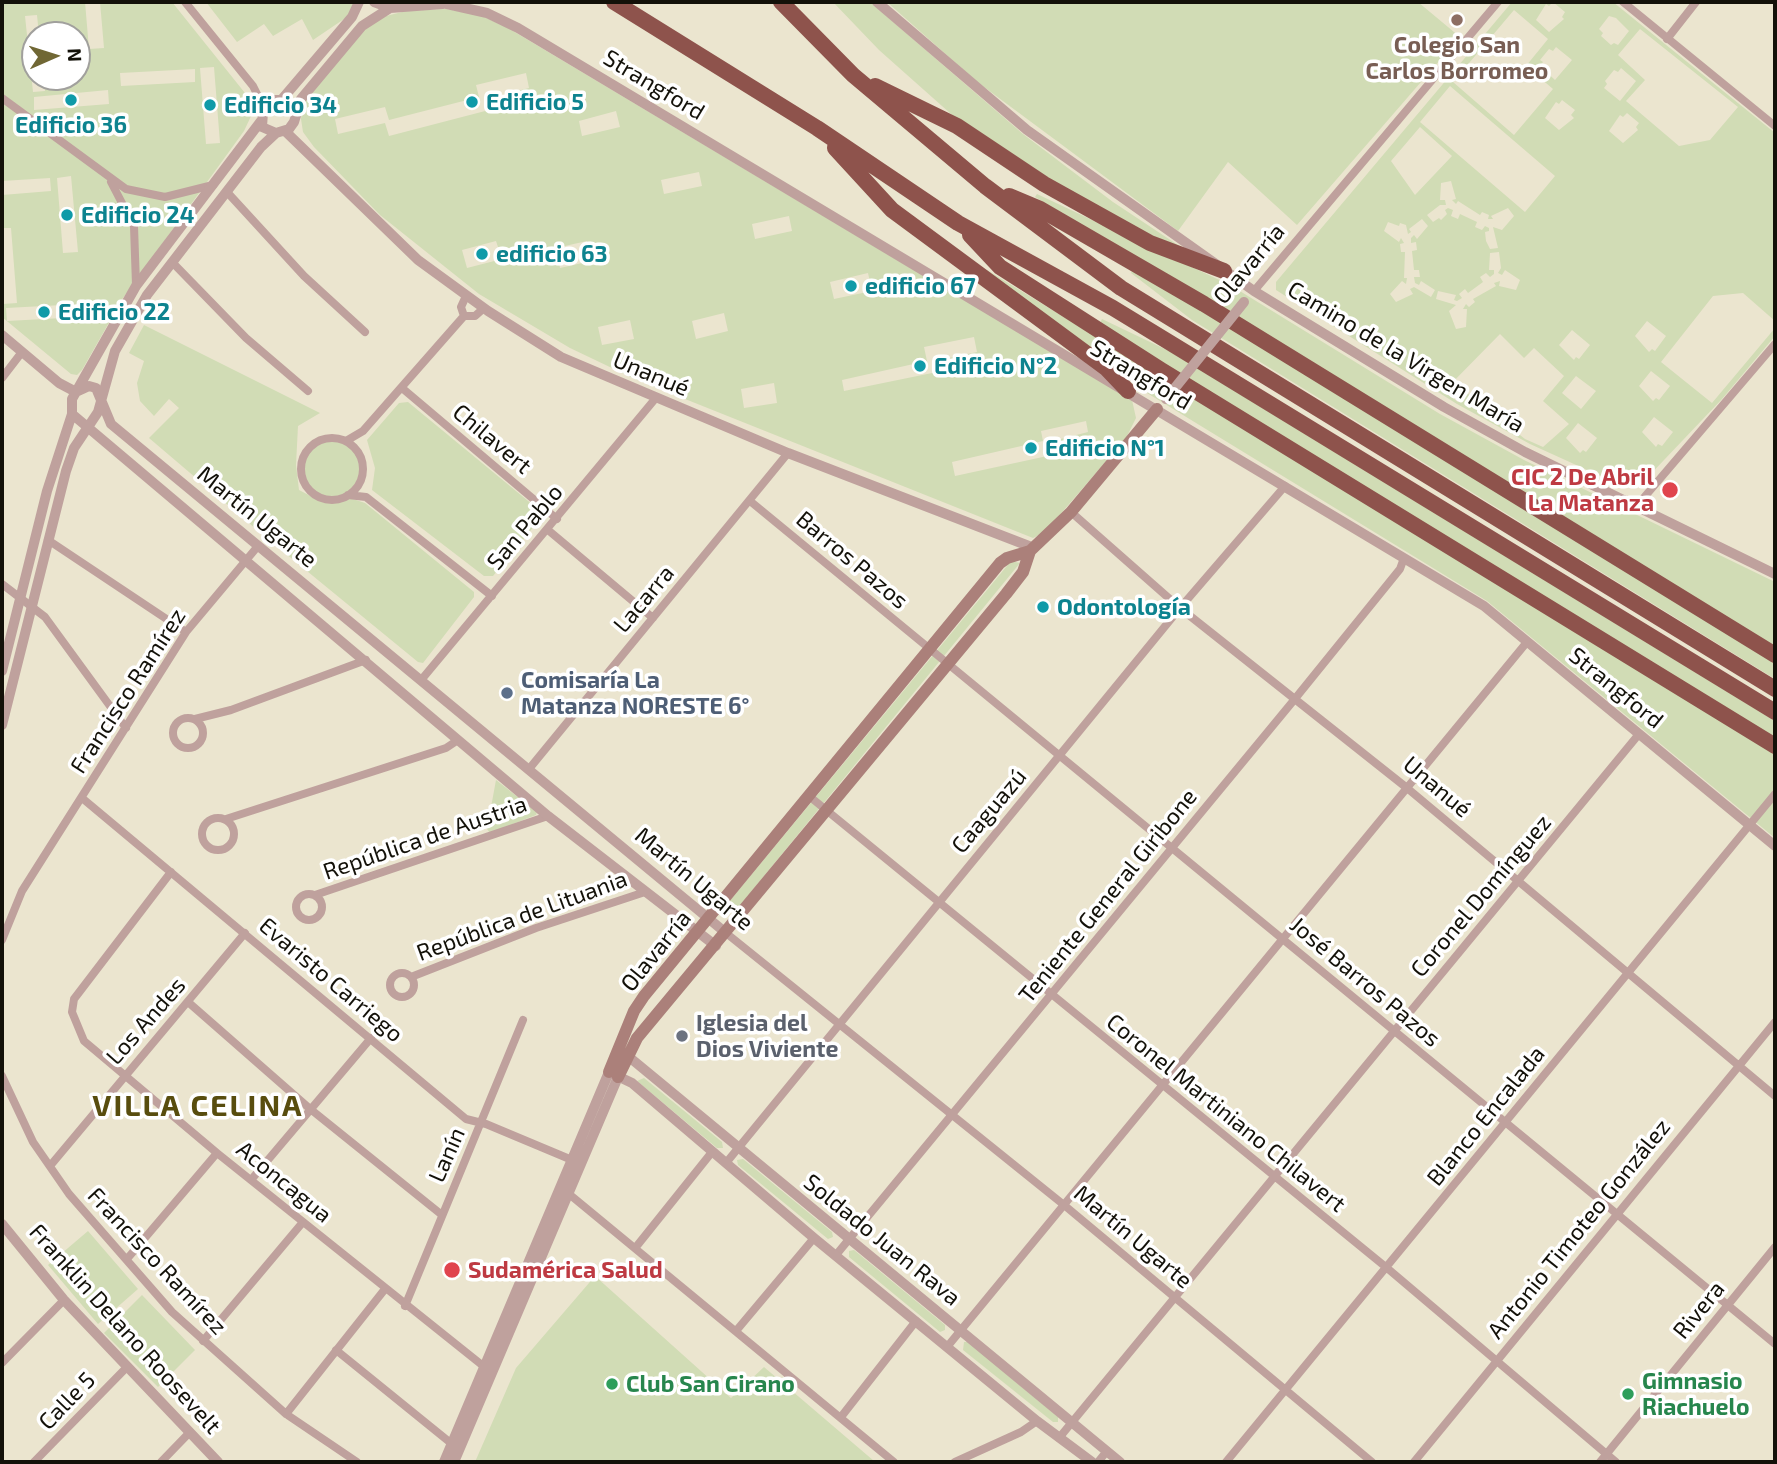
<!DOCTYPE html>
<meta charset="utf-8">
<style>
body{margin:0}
#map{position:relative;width:1777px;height:1464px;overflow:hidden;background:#ebe5cf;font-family:"Exo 2",sans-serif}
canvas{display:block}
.frame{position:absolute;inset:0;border:4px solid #131109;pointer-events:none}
.north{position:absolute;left:21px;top:21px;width:70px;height:70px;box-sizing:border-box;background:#fff;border:2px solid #a1a09d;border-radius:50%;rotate:87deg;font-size:19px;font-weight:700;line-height:28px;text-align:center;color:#131109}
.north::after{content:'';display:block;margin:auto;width:24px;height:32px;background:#706734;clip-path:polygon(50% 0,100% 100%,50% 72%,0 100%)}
</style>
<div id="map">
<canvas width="1777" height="1464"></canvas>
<div class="frame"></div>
<div class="north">N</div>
</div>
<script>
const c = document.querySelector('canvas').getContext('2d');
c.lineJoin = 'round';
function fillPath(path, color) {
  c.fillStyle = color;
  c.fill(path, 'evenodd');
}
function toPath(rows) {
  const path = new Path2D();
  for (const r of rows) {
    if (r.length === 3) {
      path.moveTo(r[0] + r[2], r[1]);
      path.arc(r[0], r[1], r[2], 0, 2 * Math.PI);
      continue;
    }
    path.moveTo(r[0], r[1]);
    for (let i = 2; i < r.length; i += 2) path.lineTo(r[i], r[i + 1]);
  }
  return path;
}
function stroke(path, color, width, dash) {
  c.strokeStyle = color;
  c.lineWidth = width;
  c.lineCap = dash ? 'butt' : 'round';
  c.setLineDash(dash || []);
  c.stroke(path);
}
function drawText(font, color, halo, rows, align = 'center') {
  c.font = font + ' "Exo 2",sans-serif';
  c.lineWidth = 7;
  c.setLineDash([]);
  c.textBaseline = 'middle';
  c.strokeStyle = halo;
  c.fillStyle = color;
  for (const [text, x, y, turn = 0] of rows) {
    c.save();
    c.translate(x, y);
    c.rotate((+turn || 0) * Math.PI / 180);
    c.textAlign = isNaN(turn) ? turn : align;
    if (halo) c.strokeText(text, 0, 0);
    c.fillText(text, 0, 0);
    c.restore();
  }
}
fillPath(toPath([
 [2,2,85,2,89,49,104,48,100,2,172,2,249,98,252,114,244,131,123,298,82,370,77,375,71,374,2,317,2,295,3,304,17,303,11,228,2,228,2,195,51,191,50,178,2,181],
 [37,15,39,35,77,35,77,77,44,77,45,91,33,92,25,16],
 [214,67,220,143,206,144,200,68],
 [195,69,195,82,121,86,120,73],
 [108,90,109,104,34,110,34,97],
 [71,176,78,252,63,253,57,178],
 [81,304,81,317,7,321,6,308],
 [206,2,356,2,347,17,313,40,302,19,273,36,264,24,237,42],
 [833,2,870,2,1023,134,1113,202,1193,255,1045,184,960,122,879,50],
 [887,2,1418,2,1460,37,1297,225,1228,162,1178,231,976,81],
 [1512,2,1613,2,1775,133,1775,321,1743,293,1713,296,1661,362,1712,403,1775,328,1775,336,1722,399,1645,480,1618,484,1530,444,1457,404,1276,290,1276,282],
 [1553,2,1565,12,1562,17,1564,19,1549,32,1536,20,1546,4,1549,6],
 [1514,10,1548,39,1526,66,1553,89,1514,135,1453,82],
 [1609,16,1616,18,1629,31,1618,45,1614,43,1611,45,1601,36,1603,33,1599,29],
 [1640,29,1738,107,1710,140,1679,146,1626,101,1645,80,1618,55],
 [1556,47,1572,60,1555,80,1540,66,1543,62,1540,60,1549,49,1553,51],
 [1621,68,1636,81,1620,101,1604,88,1607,84,1605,81,1614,70,1618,72],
 [1450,86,1555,176,1525,212,1420,122],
 [1562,100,1575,110,1571,115,1574,118,1559,130,1545,118,1556,102,1559,104],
 [1627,113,1639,123,1636,127,1638,130,1623,143,1609,131,1620,115,1623,117],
 [1420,127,1452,156,1415,195,1391,161],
 [1451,181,1456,199,1452,200,1456,204,1458,201,1480,215,1482,212,1489,215,1488,219,1493,219,1491,216,1508,208,1514,216,1502,230,1493,227,1498,248,1490,249,1486,241,1485,232,1489,231,1489,228,1485,226,1482,230,1475,227,1477,222,1460,214,1458,219,1451,216,1453,210,1448,208,1445,210,1447,214,1441,220,1439,218,1433,222,1427,215,1440,205,1446,205,1445,200,1440,200,1441,183],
 [1422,219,1428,226,1417,239,1414,235,1411,238,1411,243,1416,242,1417,250,1412,251,1414,270,1419,270,1420,277,1414,277,1415,283,1419,285,1421,281,1435,290,1431,297,1414,287,1410,289,1413,294,1396,302,1390,294,1402,281,1406,284,1407,278,1404,278,1405,252,1401,252,1400,244,1404,243,1401,238,1399,242,1384,231,1388,222,1399,226,1400,223,1406,225,1408,234,1411,232,1409,229],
 [1499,252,1501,268,1498,273,1502,275,1505,270,1520,280,1516,290,1499,286,1500,281,1494,283,1496,286,1473,299,1475,302,1469,307,1466,304,1463,309,1467,309,1466,327,1456,329,1449,311,1456,305,1436,299,1438,291,1456,295,1454,300,1457,301,1462,298,1459,294,1465,289,1468,293,1483,282,1480,277,1486,273,1490,277,1494,274,1494,270,1489,270,1490,253],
 [1647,321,1666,336,1655,351,1652,349,1649,352,1635,336],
 [1572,330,1590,345,1579,359,1576,357,1574,360,1559,345],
 [1500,334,1524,358,1534,348,1564,376,1543,401,1569,424,1543,447,1525,439,1467,393,1458,402,1444,391],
 [1651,371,1670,386,1659,400,1656,398,1653,401,1639,386],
 [1576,376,1596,391,1581,409,1562,393],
 [1654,417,1673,432,1662,446,1658,444,1656,447,1642,432],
 [1578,423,1597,438,1586,452,1583,450,1580,453,1566,438],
 [446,9,480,15,508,28,1132,400,1136,418,1126,438,1045,532,1033,538,635,379,570,348,479,294,380,215,314,147,303,132,301,119,303,103,365,28,386,16,406,11],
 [526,73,529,88,487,99,489,110,389,136,385,123,338,134,335,119,385,107,389,120,479,97,476,85],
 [616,111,620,127,582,136,579,121],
 [699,172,702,186,664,194,661,180],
 [789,216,792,231,755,239,752,224],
 [496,241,502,259,467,268,462,250],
 [587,241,591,261,560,268,556,248],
 [868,273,872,291,834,299,830,282],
 [724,313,728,331,696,339,692,321],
 [630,320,634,339,602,345,598,327],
 [974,337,977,352,935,361,937,372,844,391,842,380,927,361,924,347],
 [774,383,777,403,744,408,741,389],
 [1086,421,1088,432,1049,442,1052,455,955,476,952,462,1043,441,1041,431],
 [1037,194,1230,285,1440,414,1524,460,1775,582,1775,648,1035,197],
 [1133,269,1775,662,1775,679,1192,320,1131,273],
 [987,270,1775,753,1775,838,1487,601,1147,393,985,274],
 [1102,319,1171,352,1775,721,1775,738,1163,364,1100,323],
 [144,325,320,413,298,426,296,465,299,490,322,502,331,503,350,498,365,503,474,592,474,597,423,663,418,662,263,535,149,438,179,408,169,399,154,416,140,401,137,383,144,361,129,353],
 [408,402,539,510,540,519,493,576,484,576,372,490,375,468,367,440,399,403],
 [331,468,29],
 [1011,561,1020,563,737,909,728,903],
 [496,780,537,812,536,815,490,833,487,829],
 [644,1078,722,1142,723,1148,717,1148,637,1081],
 [743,1159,832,1232,833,1237,828,1239,738,1165,737,1160],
 [88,1231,138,1289,98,1324,48,1265],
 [854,1250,945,1325,945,1330,940,1332,849,1257,849,1251],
 [595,1276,731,1398,764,1367,874,1461,475,1462,516,1368],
 [142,1295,195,1350,158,1387,104,1333],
 [964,1342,968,1342,1058,1417,1058,1422,1053,1422,963,1350]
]), '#d1dcb5');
stroke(toPath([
 [185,2,253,86,264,108],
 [1623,2,1775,126],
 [1667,39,1696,2],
 [2,98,126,189,165,197,213,185],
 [111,182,134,226,136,285],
 [227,192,304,276,365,332],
 [172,262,246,338,308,391],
 [1254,291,1498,2],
 [464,316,475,316,484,308],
 [464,316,461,307,466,296],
 [2,378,22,352],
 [402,388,557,519],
 [332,469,31],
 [346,441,363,431,464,316],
 [348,495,366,497,492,596],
 [750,501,1775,1344],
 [1635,508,1775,344],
 [1071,512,1180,608,1407,788,1775,1096],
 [548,530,653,618],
 [48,540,186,632],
 [2,584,45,617,126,728],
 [422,679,655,399],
 [188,733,15],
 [195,719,231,710,366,660],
 [529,769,788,453],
 [809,796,1387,1268,1616,1462],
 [82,798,466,1119,486,1124,572,1160],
 [218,834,16],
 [226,819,446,748,458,740],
 [171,872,74,999,72,1012,84,1041,217,1153,487,1369],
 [309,907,13],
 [315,895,548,816],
 [726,933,1064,1205,1372,1462],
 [2,940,22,891,186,632,258,546],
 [402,985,12],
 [411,977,536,928,645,892],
 [188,1002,309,1108,442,1215],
 [2,1076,33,1142,69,1194,172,1312,286,1414,357,1462],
 [726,1163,1180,608,1285,486],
 [50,1166,245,933],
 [251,1180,371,1038],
 [569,1194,894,1462],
 [636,1247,712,1152],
 [836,1255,1294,700,1400,569,1404,558],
 [127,1259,217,1153],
 [405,1306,523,1020],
 [736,1331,814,1238],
 [203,1341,303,1222],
 [947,1347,1527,642],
 [336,1350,452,1444],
 [2,1363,64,1300],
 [286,1414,385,1289],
 [841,1417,916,1321],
 [1059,1438,1639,734],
 [34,1462,127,1367],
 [161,1462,190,1432],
 [955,1462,1021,1432,1037,1421],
 [1098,1462,1107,1451],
 [1226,1462,1775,794],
 [1414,1462,1775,1022],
 [1600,1462,1775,1247]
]), '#bfa19d', 8);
stroke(toPath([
 [374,2,390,8,443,4],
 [438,2,487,13,518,28,1484,606,1775,846],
 [877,2,1027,130,1254,291,1444,407,1525,452,1775,574],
 [283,98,352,17,359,2],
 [296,111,286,100,274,100,263,112,262,127,276,133,289,129,294,122,301,99,362,26,390,8],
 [285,131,418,260,488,311,561,357,788,453,1034,548],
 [2,335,59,383,76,392],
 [76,392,89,386,96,388,111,424,726,933],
 [72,414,548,816,716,946],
 [2,671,47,491,72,414,72,399,136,286,261,121],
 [2,725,66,471,74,448,98,412,115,351,147,295,261,147,276,133],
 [623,1052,1120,1462],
 [2,1224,64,1300,218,1462],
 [444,1462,609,1072,632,1083,814,1238,1037,1421,1092,1462],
 [454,1462,618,1077]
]), '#bfa19d', 10);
stroke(toPath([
 [609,1072,634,1011,644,996,1000,563,1007,558,1030,551,1071,512,1157,409],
 [618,1077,637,1038,1006,594,1023,572,1030,551]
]), '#ab807a', 12);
stroke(toPath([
 [614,2,817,128,958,223,1113,308,1775,712],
 [781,2,853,75,985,186,1121,288,1775,689],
 [875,86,957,126,1044,184,1150,243,1224,271],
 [835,148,892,210,1106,368,1128,391],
 [1009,196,1040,209,1204,304,1775,655],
 [970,235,1000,267,1161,370,1775,746]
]), '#8e534c', 16);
stroke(toPath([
 [1166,399,1244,302]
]), '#bfa19d', 10);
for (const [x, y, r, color] of [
 [1457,20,7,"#8d6e63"],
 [71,100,7,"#0f9aa8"],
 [472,102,7,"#0f9aa8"],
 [210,105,7,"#0f9aa8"],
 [67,215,7,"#0f9aa8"],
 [482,254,7,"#0f9aa8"],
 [851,286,7,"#0f9aa8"],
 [44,312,7,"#0f9aa8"],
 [920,366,7,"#0f9aa8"],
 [1031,448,7,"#0f9aa8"],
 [1670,490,9,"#e0444e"],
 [1043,607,7,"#0f9aa8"],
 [507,693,7,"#5c6f8a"],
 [682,1036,7,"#6b7280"],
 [452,1270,9,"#e0444e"],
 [612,1384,7,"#2e9e5b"],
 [1628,1394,7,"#2e9e5b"]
]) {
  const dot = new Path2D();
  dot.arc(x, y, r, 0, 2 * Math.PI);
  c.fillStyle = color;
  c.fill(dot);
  stroke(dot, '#fff', 2.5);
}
drawText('bold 23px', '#785e54', '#fff', [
 ["Colegio San",1457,45],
 ["Carlos Borromeo",1457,71]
]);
drawText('23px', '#131109', '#fff', [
 ["Strangford",654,85,31],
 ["Olavarría",1249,264,-50],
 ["Camino de la Virgen María",1406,357,31],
 ["Unanué",651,374,23],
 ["Strangford",1141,375,31],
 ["Chilavert",492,439,40],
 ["Martín Ugarte",257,517,39],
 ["San Pablo",525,527,-50],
 ["Barros Pazos",852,560,40],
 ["Lacarra",644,599,-50],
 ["Strangford",1616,688,39],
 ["Francisco Ramírez",128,691,-57],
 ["Unanué",1437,787,40],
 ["Caaguazú",989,811,-50],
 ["República de Austria",425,838,-19],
 ["Martín Ugarte",694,879,40],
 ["Teniente General Giribone",1108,896,-51],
 ["Coronel Domínguez",1481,896,-50],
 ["República de Lituania",522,916,-20],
 ["Olavarría",656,951,-51],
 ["Evaristo Carriego",331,980,40],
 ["José Barros Pazos",1365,982,40],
 ["Los Andes",146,1021,-49],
 ["Coronel Martiniano Chilavert",1226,1113,39],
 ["Blanco Encalada",1486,1116,-51],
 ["Lanín",447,1155,-66],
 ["Aconcagua",284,1182,39],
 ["Antonio Timoteo González",1579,1229,-51],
 ["Martín Ugarte",1133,1237,40],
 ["Soldado Juan Rava",882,1240,39],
 ["Francisco Ramírez",157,1261,47],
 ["Rivera",1699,1310,-51],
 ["Franklin Delano Roosevelt",125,1329,48],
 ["Calle 5",67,1401,-46]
]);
drawText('bold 23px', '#0d838f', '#fff', [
 ["Edificio 5",486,102],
 ["Edificio 34",224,105],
 ["Edificio 36",71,125,"center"],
 ["Edificio 24",81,215],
 ["edificio 63",496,254],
 ["edificio 67",865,286],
 ["Edificio 22",58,312],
 ["Edificio N°2",934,366],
 ["Edificio N°1",1045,448],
 ["Odontología",1057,607]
], 'left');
drawText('bold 23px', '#be3a42', '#fff', [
 ["CIC 2 De Abril",1654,477],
 ["La Matanza",1654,503],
 ["Sudamérica Salud",468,1270,"left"]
], 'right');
drawText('bold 23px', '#4e5e75', '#fff', [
 ["Comisaría La",521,680],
 ["Matanza NORESTE 6°",521,706]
], 'left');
drawText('bold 23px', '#5b616d', '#fff', [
 ["Iglesia del",696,1023],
 ["Dios Viviente",696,1049]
], 'left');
drawText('bold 23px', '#27864d', '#fff', [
 ["Gimnasio",1642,1381],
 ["Riachuelo",1642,1407],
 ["Club San Cirano",626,1384]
], 'left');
c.letterSpacing = '2px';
drawText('bold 30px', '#584d0e', '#fff', [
 ["VILLA CELINA",198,1106]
]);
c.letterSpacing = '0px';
</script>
